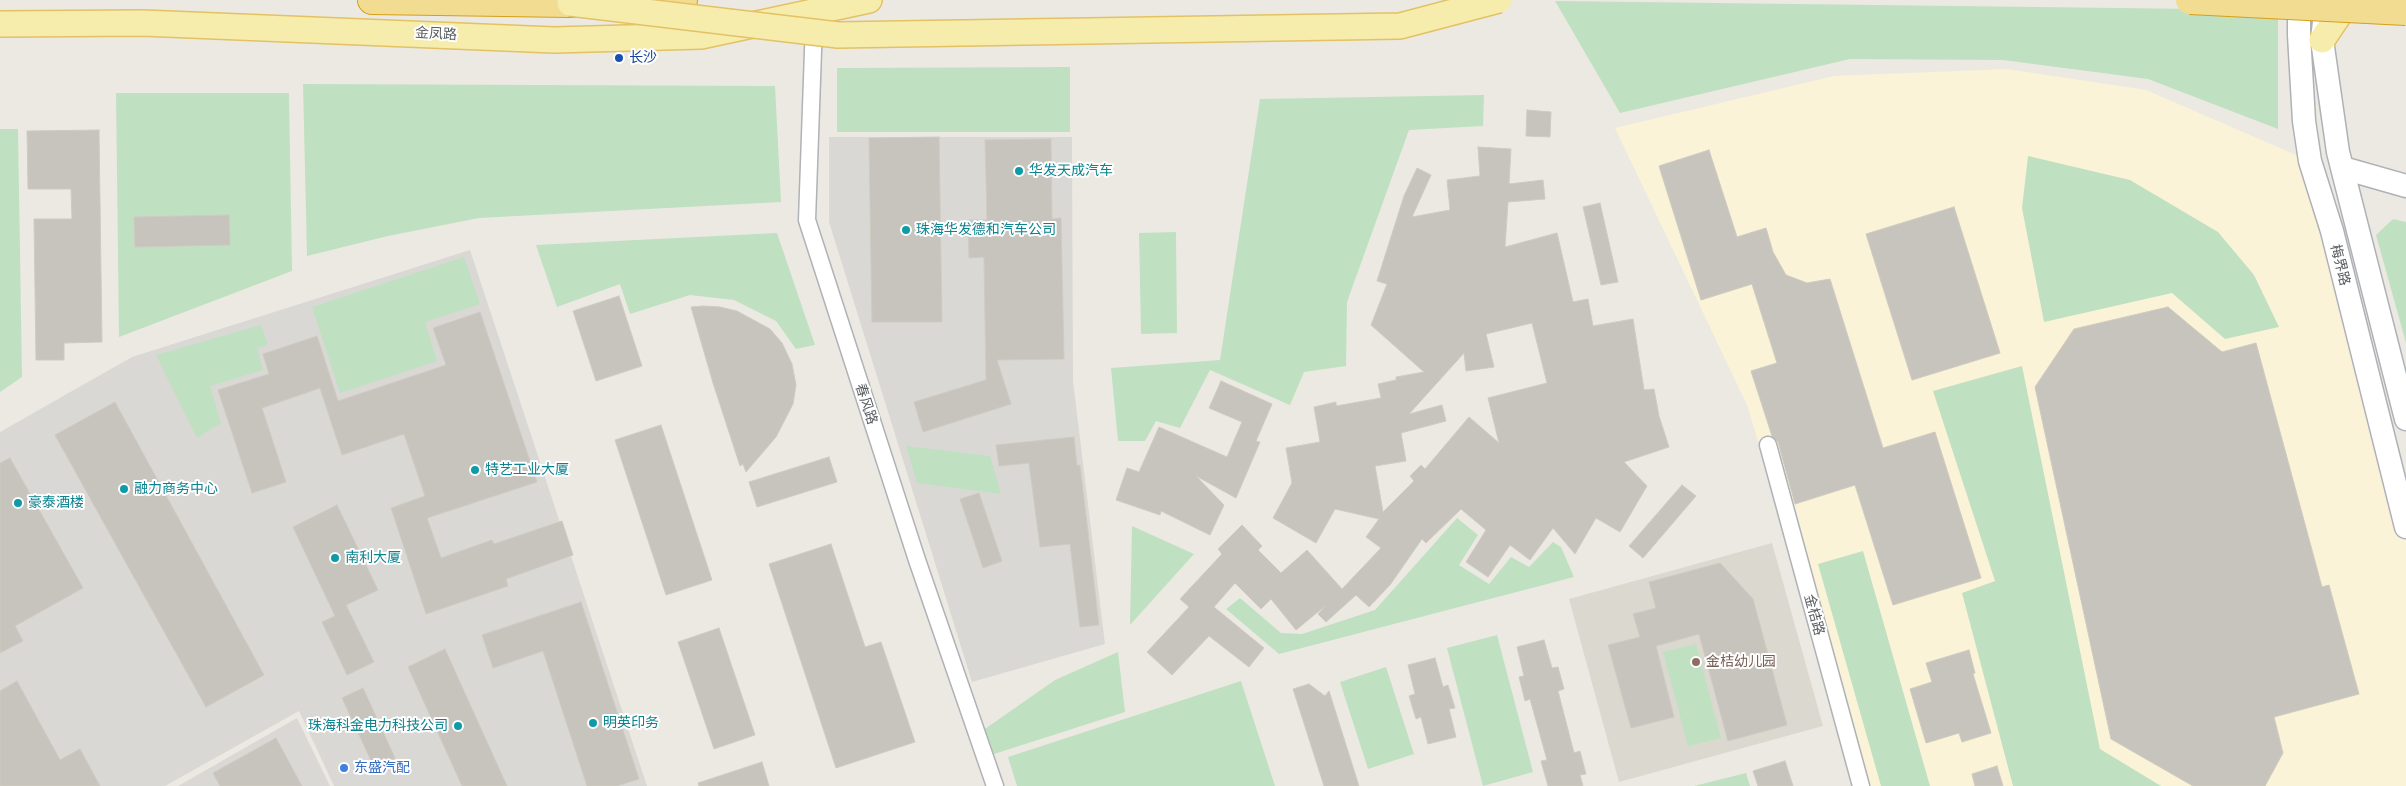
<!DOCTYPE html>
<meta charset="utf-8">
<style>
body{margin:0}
canvas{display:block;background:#ebe9e2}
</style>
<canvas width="2406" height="786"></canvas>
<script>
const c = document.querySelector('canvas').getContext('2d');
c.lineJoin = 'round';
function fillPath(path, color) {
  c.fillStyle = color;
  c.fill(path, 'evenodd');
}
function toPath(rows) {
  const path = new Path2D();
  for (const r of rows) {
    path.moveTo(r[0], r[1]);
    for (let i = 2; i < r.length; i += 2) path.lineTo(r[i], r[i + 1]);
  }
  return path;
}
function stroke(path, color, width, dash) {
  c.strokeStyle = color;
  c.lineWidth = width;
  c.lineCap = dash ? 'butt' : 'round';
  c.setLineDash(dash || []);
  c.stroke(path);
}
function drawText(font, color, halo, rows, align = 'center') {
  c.font = font + ' Quicksand,"Noto Sans SC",sans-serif';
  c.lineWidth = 4;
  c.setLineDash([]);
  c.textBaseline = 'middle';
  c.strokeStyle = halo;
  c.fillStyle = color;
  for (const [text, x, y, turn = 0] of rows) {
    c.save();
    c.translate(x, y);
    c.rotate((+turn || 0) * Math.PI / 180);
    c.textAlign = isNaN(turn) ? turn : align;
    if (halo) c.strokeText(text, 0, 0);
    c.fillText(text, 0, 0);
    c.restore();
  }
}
fillPath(toPath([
 [2007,69,2146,90,2310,161,2406,527,2406,786,1864,786,1747,405,1615,128,1834,76]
]), '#faf3d8');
fillPath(toPath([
 [829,137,1072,137,1073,381,1105,644,972,682,829,222],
 [470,250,647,786,334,786,299,711,165,786,0,786,0,432,132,357],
 [297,718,330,786,178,786]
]), '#dad8d4');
fillPath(toPath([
 [1772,543,1823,726,1619,782,1569,599]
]), '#dbd8d0');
fillPath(toPath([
 [1555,1,2278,10,2278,129,2148,79,2003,60,1850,59,1620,113],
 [1070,67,1070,132,837,132,837,68],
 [303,84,775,86,781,202,479,218,388,236,307,256],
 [116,93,289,93,292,271,119,337],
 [1484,95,1483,126,1409,130,1347,302,1346,366,1304,372,1290,405,1210,370,1180,428,1156,421,1145,441,1118,441,1111,368,1220,360,1260,99],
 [0,129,18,129,22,377,0,392],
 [2028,156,2130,180,2218,232,2254,275,2279,327,2225,339,2172,293,2044,322,2022,208],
 [2393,219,2406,222,2406,343,2376,235],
 [1176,232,1177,333,1141,334,1139,233],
 [777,233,815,345,796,349,776,321,734,300,690,295,630,314,620,284,557,307,536,245],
 [464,257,480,304,425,322,437,361,340,393,312,307],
 [261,325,268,345,257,348,263,370,210,386,221,423,197,438,156,355],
 [2022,366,2100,749,2161,786,2013,786,1962,593,1995,581,1933,391],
 [906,446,990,456,1001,494,917,483],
 [1457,518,1478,535,1459,565,1489,584,1511,557,1529,567,1553,542,1561,547,1574,577,1279,654,1226,609,1240,598,1281,633,1302,634,1375,610],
 [1132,526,1194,554,1130,625],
 [1863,551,1930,786,1881,786,1818,564],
 [1497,635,1533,772,1483,786,1447,648],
 [1696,644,1721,738,1688,746,1663,652],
 [1118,652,1125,712,991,755,982,731,1055,680],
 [1386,667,1414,754,1368,769,1340,682],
 [1241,681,1275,786,1017,786,1008,757],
 [1746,773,1750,786,1694,786]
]), '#c0e1c1');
const building = toPath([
 [1527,110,1551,112,1550,137,1526,136,1527,110],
 [99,130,102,342,64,343,64,360,36,360,34,219,72,219,71,189,28,189,27,131,99,130],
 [939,137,942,322,872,322,869,138,939,137],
 [1051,139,1052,219,1061,218,1064,359,997,360,1011,404,923,432,914,402,986,380,984,257,969,258,968,220,987,220,985,140,1051,139],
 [1478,147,1511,149,1509,184,1543,180,1545,199,1508,202,1505,247,1557,233,1573,302,1588,299,1593,326,1633,319,1644,390,1654,389,1659,416,1669,447,1624,462,1647,486,1620,532,1596,518,1575,554,1553,528,1530,560,1510,545,1488,577,1466,562,1486,530,1461,509,1426,543,1422,539,1390,585,1369,607,1356,595,1326,622,1318,614,1325,606,1296,630,1271,599,1261,609,1235,583,1214,607,1264,648,1249,667,1209,636,1172,675,1147,652,1189,607,1180,599,1222,554,1218,549,1242,525,1262,546,1258,550,1281,573,1307,550,1342,589,1381,548,1366,537,1379,519,1335,509,1316,543,1273,518,1292,483,1286,448,1320,442,1314,407,1336,402,1336,406,1381,398,1378,384,1396,380,1396,377,1424,372,1371,325,1387,284,1377,281,1404,196,1417,168,1431,175,1412,217,1450,210,1447,180,1480,176,1478,147],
 [1532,323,1547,383,1488,398,1499,443,1469,417,1425,469,1421,465,1410,476,1414,481,1383,512,1375,466,1406,461,1401,433,1446,421,1442,405,1409,414,1464,353,1466,371,1494,367,1486,334,1532,323],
 [1709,150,1737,237,1766,228,1773,252,1786,275,1807,283,1830,279,1883,448,1935,432,1981,578,1893,605,1855,485,1795,504,1778,442,1772,436,1751,371,1777,363,1752,284,1701,300,1659,166,1709,150],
 [1600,203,1618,282,1601,285,1583,207,1600,203],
 [1954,207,2000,353,1912,380,1866,234,1954,207],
 [229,215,230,245,135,247,134,217,229,215],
 [619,296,642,366,596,381,573,311,619,296],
 [703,306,720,307,737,311,770,329,782,343,792,364,796,385,793,404,776,437,746,472,743,464,740,466,713,383,691,307,703,306],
 [2168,307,2222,352,2256,343,2322,587,2329,585,2359,694,2274,717,2283,753,2265,786,2193,786,2111,739,2035,387,2074,329,2168,307],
 [480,312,537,482,427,518,441,558,492,540,494,544,562,521,573,555,506,579,508,586,426,614,391,508,425,496,404,434,342,455,320,388,262,408,286,482,252,493,218,390,269,374,263,354,317,336,338,401,446,365,433,328,480,312],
 [1221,381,1272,404,1256,441,1260,442,1236,498,1196,476,1224,505,1210,535,1161,511,1160,515,1116,500,1127,468,1139,472,1159,427,1227,457,1242,422,1209,408,1221,381],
 [115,402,264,675,206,707,55,435,115,402],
 [661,425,712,580,666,595,615,440,661,425],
 [1074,437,1077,466,1080,465,1099,625,1080,627,1070,544,1040,547,1029,463,999,466,996,445,1074,437],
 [829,457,837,482,757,507,749,482,829,457],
 [10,458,83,588,15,626,23,641,0,653,0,463,10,458],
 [1682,485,1696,496,1643,558,1629,546,1682,485],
 [979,493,1002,561,983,568,960,499,979,493],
 [337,505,378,590,346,605,374,662,347,675,322,622,335,616,293,527,337,505],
 [831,544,865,647,881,642,915,742,836,768,769,564,831,544],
 [1720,563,1753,599,1787,725,1728,741,1699,634,1656,646,1674,717,1631,728,1608,645,1640,637,1633,614,1656,608,1649,582,1720,563],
 [581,602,639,779,617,786,587,786,543,651,493,668,482,635,581,602],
 [719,628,755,735,714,749,678,642,719,628],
 [1544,640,1552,668,1558,667,1564,689,1558,691,1574,753,1580,751,1586,774,1580,775,1583,786,1548,786,1541,761,1547,760,1530,699,1525,701,1519,677,1524,676,1517,647,1544,640],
 [445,649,507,786,462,786,408,667,445,649],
 [1969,650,1975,673,1973,674,1991,733,1962,742,1959,733,1926,743,1910,689,1932,682,1926,663,1969,650],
 [1435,658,1443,687,1448,685,1455,708,1449,709,1456,737,1428,744,1421,717,1416,719,1409,696,1415,694,1408,665,1435,658],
 [17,681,60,760,80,749,100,786,0,786,0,691,17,681],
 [1309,684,1325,696,1329,691,1359,786,1324,786,1293,689,1309,684],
 [363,688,395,758,374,767,342,698,363,688],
 [276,738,302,786,220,786,213,773,276,738],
 [1785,761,1793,786,1758,786,1753,771,1785,761],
 [762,762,769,786,699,786,698,783,762,762],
 [1997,766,2003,786,1975,786,1972,774,1997,766]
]);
fillPath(building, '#c7c4be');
stroke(building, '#cfcbc1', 1);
const street = toPath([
 [814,23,807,220,917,560,995,786],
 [1768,445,1861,786]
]);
const secondary = toPath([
 [2299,0,2299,35,2304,121,2310,161,2332,231,2406,527],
 [2324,22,2322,40,2338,152,2406,419],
 [2343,168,2406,186]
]);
const primary = toPath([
 [0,24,143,23,554,40,701,36,869,0],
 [2322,40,2349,0]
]);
const highway = toPath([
 [372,0,570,3,683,0]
]);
stroke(street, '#afb2b6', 19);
stroke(secondary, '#aeb1b6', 25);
stroke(primary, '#e3c263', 28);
stroke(highway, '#d79f16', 30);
stroke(street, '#fff', 16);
stroke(secondary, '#fff', 22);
stroke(primary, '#f6ecac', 25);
stroke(highway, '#f2dc92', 28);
const primaryBridge = toPath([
 [570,3,838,35,1400,26,1499,0]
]);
const highwayBridge = toPath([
 [2190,0,2406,11]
]);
stroke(primaryBridge, '#e3c263', 28, []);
stroke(highwayBridge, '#d79f16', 30, []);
stroke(primaryBridge, '#f6ecac', 25);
stroke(highwayBridge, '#f2dc92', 28);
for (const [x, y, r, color] of [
 [619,58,5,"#1a4fb4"],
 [1019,171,5,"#0f9aa8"],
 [906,230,5,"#0f9aa8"],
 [475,470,5,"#0f9aa8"],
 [124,489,5,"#0f9aa8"],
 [18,503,5,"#0f9aa8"],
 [335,558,5,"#0f9aa8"],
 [1696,662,5,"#8d6e63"],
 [593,723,5,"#0f9aa8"],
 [458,726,5,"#0f9aa8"],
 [344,768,5,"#3f7fe0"]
]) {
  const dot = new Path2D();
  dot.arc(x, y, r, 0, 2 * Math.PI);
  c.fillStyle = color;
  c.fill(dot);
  stroke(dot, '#fff', 2);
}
drawText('14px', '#5a5d61', '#fff', [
 ["金凤路",436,34,3],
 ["梅界路",2340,265,76],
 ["春风路",866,404,72],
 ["金桔路",1814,615,75]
]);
drawText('14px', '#164399', '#fff', [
 ["长沙",629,58]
], 'left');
drawText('14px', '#0d838f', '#fff', [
 ["华发天成汽车",1029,171],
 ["珠海华发德和汽车公司",916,230],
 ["特艺工业大厦",485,470],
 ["融力商务中心",134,489],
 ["豪泰酒楼",28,503],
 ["南利大厦",345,558],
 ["明英印务",603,723],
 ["珠海科金电力科技公司",448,726,"right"]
], 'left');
drawText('14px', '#785e54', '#fff', [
 ["金桔幼儿园",1706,662]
], 'left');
drawText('14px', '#366cbe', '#fff', [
 ["东盛汽配",354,768]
], 'left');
</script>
